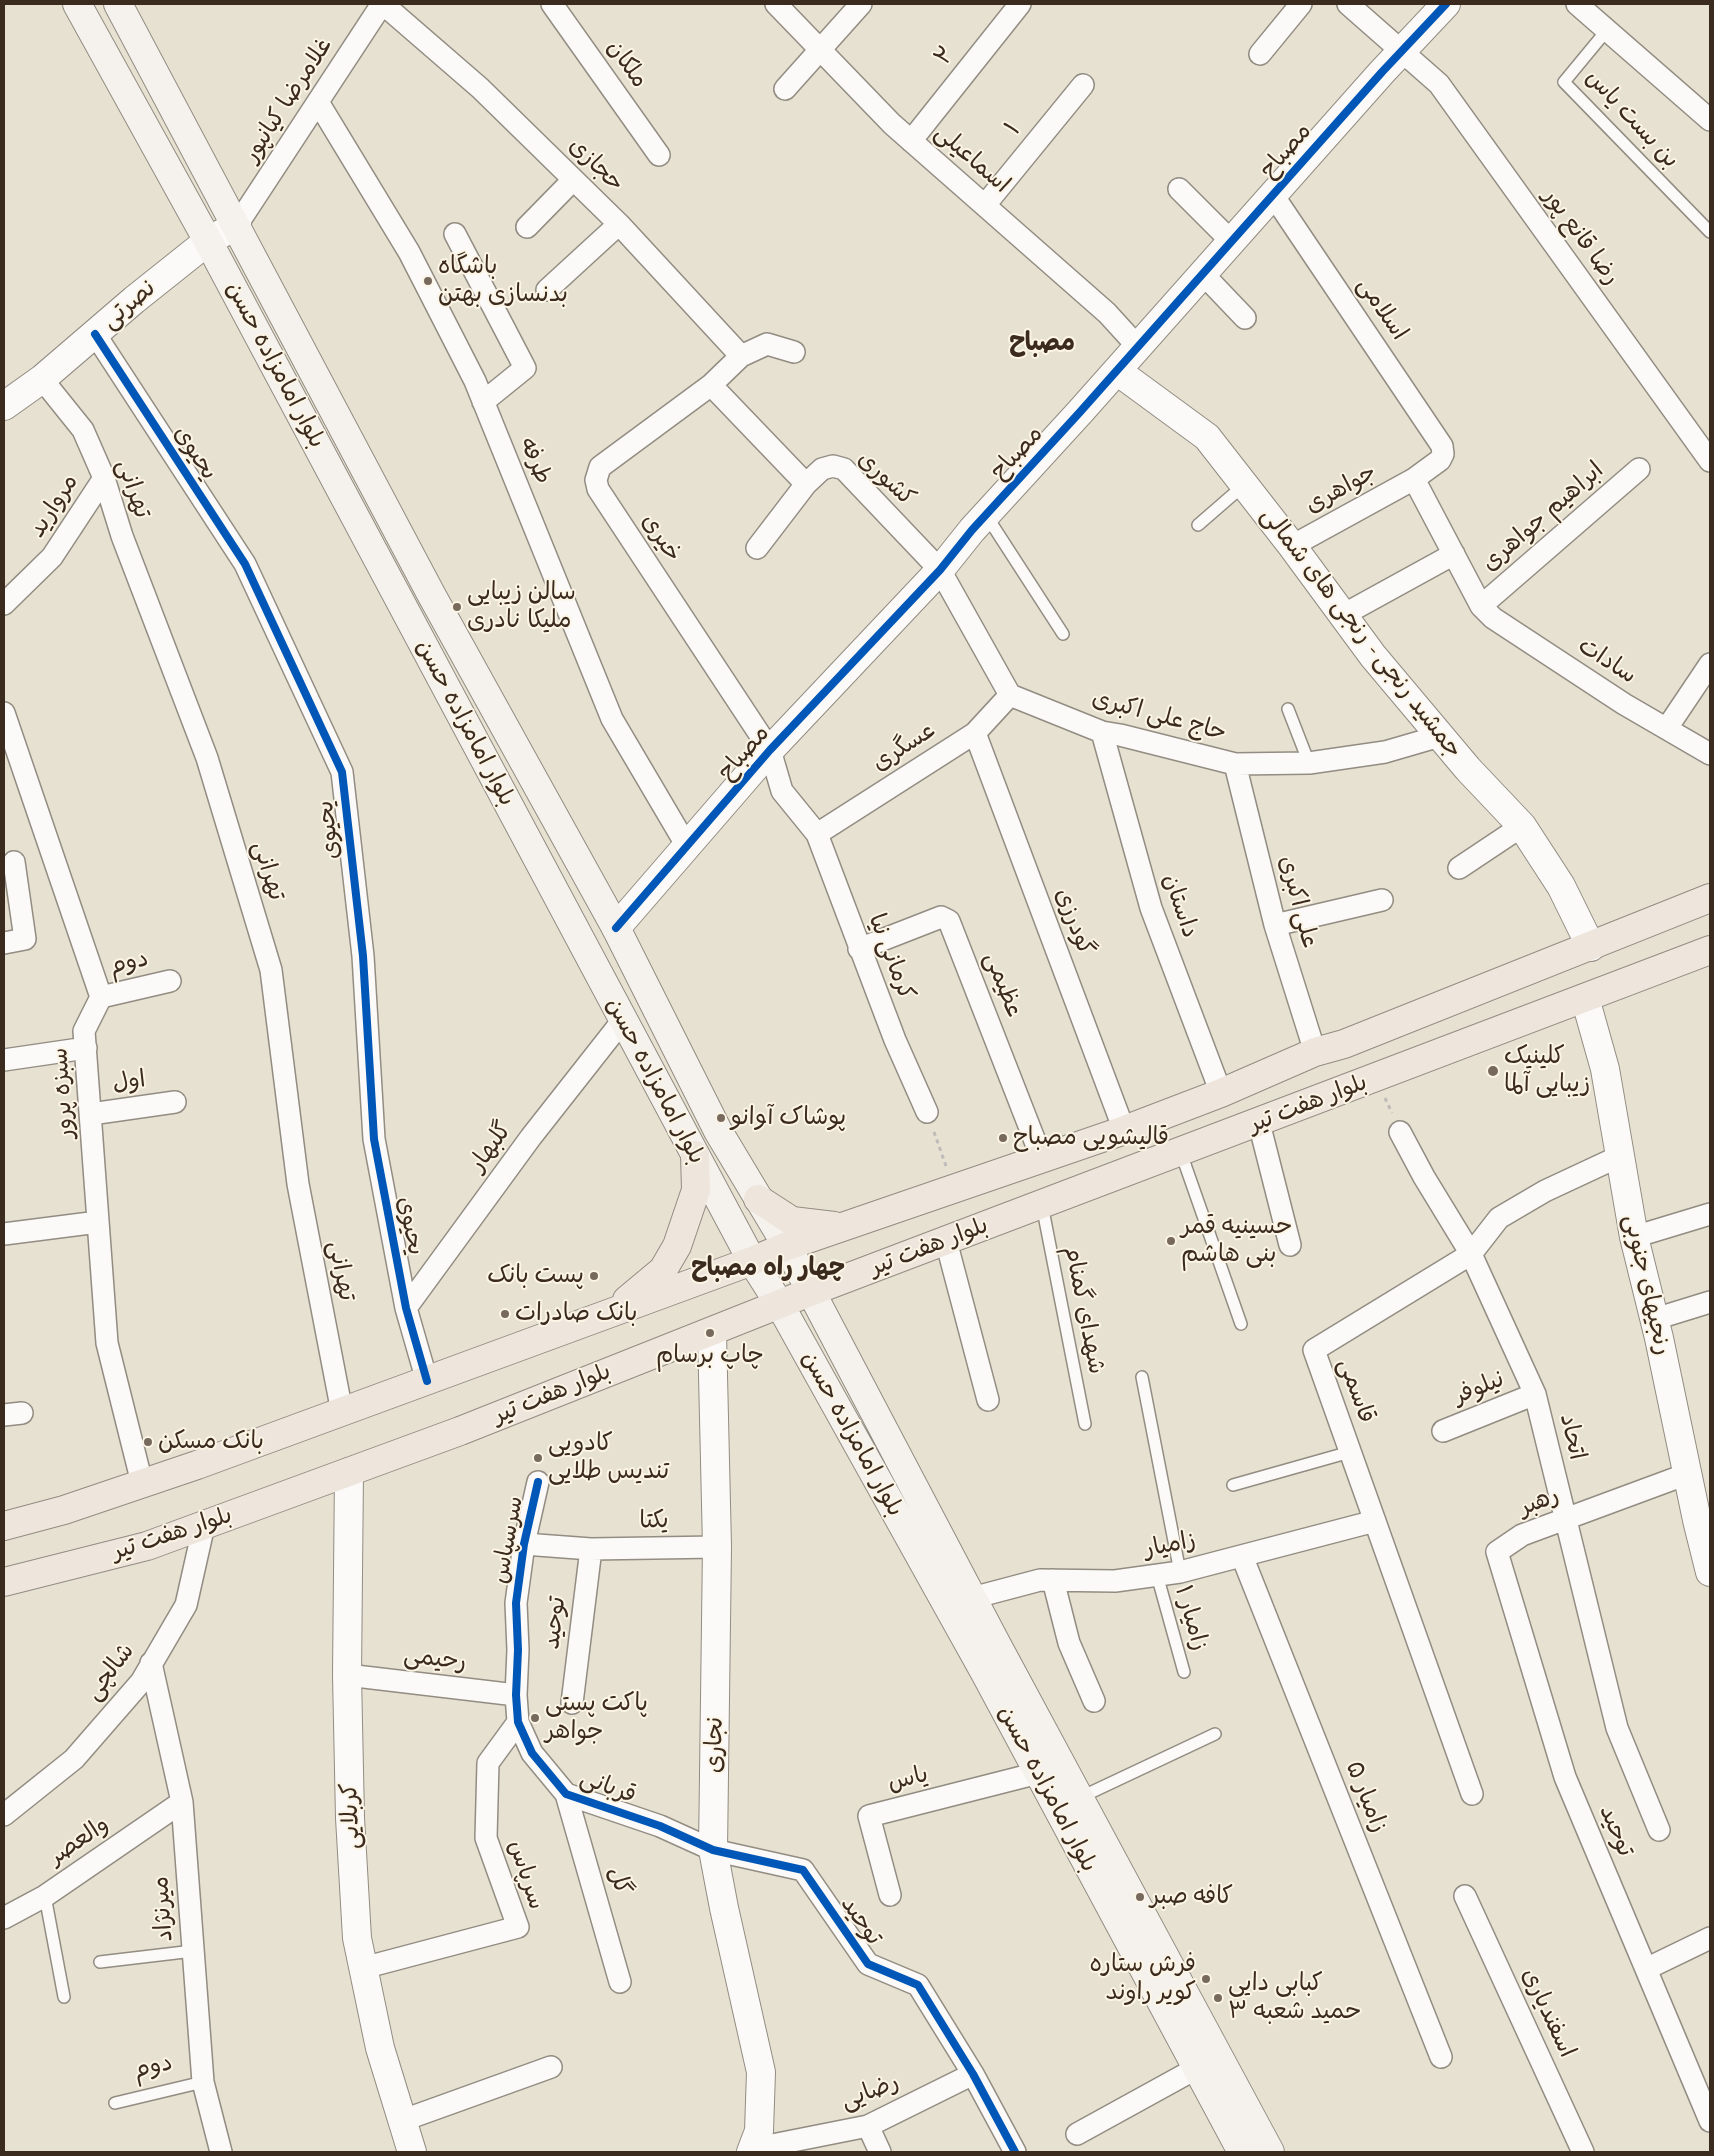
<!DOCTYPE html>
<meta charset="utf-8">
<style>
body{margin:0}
#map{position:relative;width:1714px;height:2156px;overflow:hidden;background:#e7e1d1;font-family:Caveat,sans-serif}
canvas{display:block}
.frame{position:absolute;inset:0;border:5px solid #3b2a1e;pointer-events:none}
</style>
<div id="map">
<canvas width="1714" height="2156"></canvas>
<div class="frame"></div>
</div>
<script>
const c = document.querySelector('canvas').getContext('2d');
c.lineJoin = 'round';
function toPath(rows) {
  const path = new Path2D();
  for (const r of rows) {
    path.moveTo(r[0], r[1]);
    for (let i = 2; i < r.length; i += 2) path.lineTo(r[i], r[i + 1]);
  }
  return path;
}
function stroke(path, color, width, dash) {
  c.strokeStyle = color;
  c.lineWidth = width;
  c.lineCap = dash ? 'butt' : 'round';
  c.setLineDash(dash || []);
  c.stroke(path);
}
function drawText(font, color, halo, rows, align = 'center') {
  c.font = font + ' Caveat,"Playpen Sans Arabic",sans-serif';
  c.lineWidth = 4;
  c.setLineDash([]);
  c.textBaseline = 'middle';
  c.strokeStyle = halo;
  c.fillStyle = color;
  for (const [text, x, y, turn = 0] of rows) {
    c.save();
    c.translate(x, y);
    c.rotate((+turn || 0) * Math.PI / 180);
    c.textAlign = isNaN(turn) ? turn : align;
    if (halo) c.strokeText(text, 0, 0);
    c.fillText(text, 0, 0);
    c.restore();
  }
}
const service = toPath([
 [1607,30,1564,82,1710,232],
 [986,515,1063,634],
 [1198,525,1244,485],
 [1288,709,1309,763],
 [1181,1153,1241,1324],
 [1042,1205,1085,1424],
 [1142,1377,1180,1572],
 [1233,1485,1350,1452],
 [1157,1575,1184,1672],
 [1079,1798,1215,1734],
 [45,1896,64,1997],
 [100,1962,193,1951],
 [115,2103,203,2082]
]);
const minor = toPath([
 [383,4,480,88,619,224,741,356],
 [552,4,659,155],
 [776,4,892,124,1107,313,1138,347],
 [1348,4,1439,84,1710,461],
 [1577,4,1710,120],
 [1260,54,1301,4],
 [785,89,861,4],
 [318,102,409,252,475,381,612,719,688,848],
 [911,141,1020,4],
 [1179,189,1232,242],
 [1273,195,1442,446,1443,454,1440,460,1414,479,1292,546],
 [985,205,1083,85],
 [237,225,382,4],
 [527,227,573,180],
 [455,234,525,368,483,402],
 [1203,274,1245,318],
 [547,290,619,224],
 [95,334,245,564,342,772,363,956,374,1139,406,1308,427,1381],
 [794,352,767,344,741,356,711,385,600,467,596,480,598,489,770,750,782,791,817,834,895,1040,927,1112],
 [42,379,83,430,104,478,122,536,207,758,271,970,298,1184,342,1412],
 [711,385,806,484],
 [1414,479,1481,606,1493,618,1624,704,1710,754],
 [757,548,806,484,822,469,833,466,844,469,940,570,1010,695,1102,732,1120,735,1235,764,1309,763,1385,752,1440,736],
 [4,604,52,557,104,478],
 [1481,606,1639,469],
 [1343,615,1454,554],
 [4,713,101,997,84,1031,107,1343,142,1483],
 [1667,728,1710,664],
 [1102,732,1151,908,1221,1093],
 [975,733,1124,1130],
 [1235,764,1275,925,1315,1052],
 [817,834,975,733,1010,695],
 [1459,868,1522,826],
 [1275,925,1382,900],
 [4,943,25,939,14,862],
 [859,949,941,917,949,921,1042,1159],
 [101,997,170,981],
 [4,1060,86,1048],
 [91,1114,175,1102],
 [1259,1123,1290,1245],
 [1400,1132,1424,1177,1471,1254,1535,1394,1617,1728,1659,1830],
 [4,1234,98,1222],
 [1634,1237,1710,1214],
 [946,1241,988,1400],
 [406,1308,531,1137,623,1020],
 [1655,1319,1710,1302],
 [4,1415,22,1413],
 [1443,1431,1535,1394],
 [1687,1474,1522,1535,1497,1552,1565,1777,1710,2121],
 [538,1482,524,1544,516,1603,518,1650,516,1695,518,1722,532,1753,566,1794,660,1826,713,1850,803,1870,868,1964,918,1985,973,2074,1015,2152],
 [524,1544,591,1549,717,1547],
 [1242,1556,1441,2057],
 [1053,1580,1069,1643,1094,1701],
 [972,1598,1040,1580,1115,1581,1180,1572,1375,1521],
 [151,1663,182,1802,203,2082,221,2152],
 [347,1675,516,1695],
 [572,1703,591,1549],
 [566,1794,620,1982],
 [1472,1794,1314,1350,1471,1254,1499,1218,1545,1191,1620,1156],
 [4,1815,74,1759,141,1682,186,1605,204,1525],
 [890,1895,869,1816,1038,1773],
 [1465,1896,1583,2152],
 [4,1918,45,1896,182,1802],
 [363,1968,518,1927,486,1838,488,1763,518,1722],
 [1646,1969,1710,1938],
 [401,2121,551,2067],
 [868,2126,880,2152],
 [1077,2134,1197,2068],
 [752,2149,868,2126,973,2074]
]);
const tertiary = toPath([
 [1117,371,1207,437,1292,546,1373,656,1468,769,1522,826,1561,886,1591,947],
 [4,406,42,379,134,300,208,241,237,225],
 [616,928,770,750,940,570,972,530,1080,412,1382,72,1446,4],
 [1585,998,1605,1069,1634,1237,1659,1338,1697,1520,1710,1572],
 [712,1332,717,1547,713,1850,724,1908,761,2072,759,2131,751,2152],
 [349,1472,347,1675,350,1818,357,1938,380,2048,412,2152]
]);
const secondary = toPath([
 [77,4,208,241,752,1261,780,1305,985,1673,1242,2152],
 [118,4,431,594,616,928,718,1131,787,1246,997,1645,1270,2152]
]);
const primary = toPath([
 [758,1199,792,1221,834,1226],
 [627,1300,663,1270,677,1246,696,1190,695,1155],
 [4,1526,64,1510,197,1465,752,1261,787,1246,1119,1132,1221,1093,1315,1052,1344,1044,1710,898],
 [4,1582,147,1546,460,1431,810,1292,1710,950]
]);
stroke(service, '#928c82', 14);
stroke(minor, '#928c82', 24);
stroke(tertiary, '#928c82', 30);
stroke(secondary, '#928c82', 30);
stroke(primary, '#928c82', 30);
stroke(toPath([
 [1385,1098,1392,1113],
 [934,1132,946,1166]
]), '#bebcb8', 3, [4, 4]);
stroke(service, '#fbfaf8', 11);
stroke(minor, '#fbfaf8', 21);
stroke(tertiary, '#fbfaf8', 28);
stroke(secondary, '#f5f2ee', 28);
stroke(primary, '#eee5dd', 28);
stroke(toPath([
 [95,334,245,564,342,772,363,956,374,1139,406,1308,427,1381],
 [616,928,770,750,940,570,972,530,1080,412,1382,72,1446,4],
 [538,1482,524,1544,516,1603,518,1650,516,1695,518,1722,532,1753,566,1794,660,1826,713,1850,803,1870,868,1964,918,1985,973,2074,1015,2152]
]), '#0057b8', 8);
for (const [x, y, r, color] of [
 [428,281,5,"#776a5d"],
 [457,607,5,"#776a5d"],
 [1493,1071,6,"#776a5d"],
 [721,1118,5,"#776a5d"],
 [1003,1138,5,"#776a5d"],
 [1171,1241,5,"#776a5d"],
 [594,1276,5,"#776a5d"],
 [505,1314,5,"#776a5d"],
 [710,1333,5,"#776a5d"],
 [148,1442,5,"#776a5d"],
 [538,1458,5,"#776a5d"],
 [535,1718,5,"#776a5d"],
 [1140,1897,5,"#776a5d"],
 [1206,1979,5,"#776a5d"],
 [1218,1998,5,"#776a5d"]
]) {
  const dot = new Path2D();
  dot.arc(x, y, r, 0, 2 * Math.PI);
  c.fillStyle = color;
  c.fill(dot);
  stroke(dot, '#fcf5e5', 2);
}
drawText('24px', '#3b2a1e', '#fcf5e5', [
 ["۲",945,56,-52],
 ["ملکان",627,64,55],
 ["غلامرضا کیانپور",288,100,-57],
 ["بن بست یاس",1632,119,47],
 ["۱",1013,129,-51],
 ["مصباح",1286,151,-49],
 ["اسماعیلی",972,159,41],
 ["حجازی",596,165,44],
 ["رضا قانع پور",1581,237,54],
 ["نصرتی",129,305,-40],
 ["اسلامی",1382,309,56],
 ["بلوار امامزاده حسن",275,365,62],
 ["یحیوی",195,453,57],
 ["مصباح",1017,453,-47],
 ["طرفه",535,461,68],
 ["کشوری",886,479,43],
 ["تهرانی",133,489,71],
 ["جواهری",1341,489,-29],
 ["مروارید",54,506,-57],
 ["ابراهیم جواهری",1543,517,-41],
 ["خیری",661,538,57],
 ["جمشید رنجی - رنجی های شمالی",1361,633,52],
 ["سادات",1607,661,33],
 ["حاج علی اکبری",1159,716,15],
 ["بلوار امامزاده حسن",465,723,62],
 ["عسگری",904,747,-33],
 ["مصباح",744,753,-49],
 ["یحیوی",329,830,-97],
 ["تهرانی",268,871,73],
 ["علی اکبری",1298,902,75],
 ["داستان",1180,906,71],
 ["گودرزی",1074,922,69],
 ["کرمانی نیا",891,957,69],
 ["دوم",129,963,-13],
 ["عظیمی",1003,985,69],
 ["بلوار امامزاده حسن",655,1081,62],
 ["اول",129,1082,-8],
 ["سبزه پرور",63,1093,-94],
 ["بلوار هفت تیر",1308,1104,-21],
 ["گلبهار",491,1147,-54],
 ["یحیوی",410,1226,79],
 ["بلوار هفت تیر",929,1247,-21],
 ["تهرانی",341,1271,79],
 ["رنجیهای جنوبی",1647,1285,77],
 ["شهدای گمنام",1084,1310,79],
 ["نیلوفر",1479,1388,-22],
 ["قاسمی",1356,1391,70],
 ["بلوار هفت تیر",552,1394,-22],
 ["بلوار امامزاده حسن",852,1434,61],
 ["اتحاد",1572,1437,77],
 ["رهبر",1539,1502,-21],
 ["یکتا",654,1521,-1],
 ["بلوار هفت تیر",172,1534,-18],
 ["سرسپاس",508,1540,-80],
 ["زامیار",1170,1545,-11],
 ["زامیار ۱",1191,1618,74],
 ["توحید",555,1623,-83],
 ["رحیمی",435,1659,7],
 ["شالچی",110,1672,-53],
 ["نجاری",715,1745,-89],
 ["یاس",908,1779,-14],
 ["قربانی",608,1787,20],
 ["بلوار امامزاده حسن",1047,1789,62],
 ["زامیار ۵",1366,1797,68],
 ["کربلایی",351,1816,-92],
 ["توحید",1616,1831,67],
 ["والعصر",79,1841,-34],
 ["سرپاس",526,1875,72],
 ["گل",619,1881,74],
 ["میرنژاد",163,1909,-94],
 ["توحید",861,1921,55],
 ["اسفندیاری",1548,2013,65],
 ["دوم",153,2067,-14],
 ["رضایی",870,2092,-21]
]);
drawText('24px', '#3b2a1e', '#fcf5e5', [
 ["باشگاه",438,267],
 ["بدنسازی بهتن",438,295],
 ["سالن زیبایی",467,593],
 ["ملیکا نادری",467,621],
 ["کلینیک",1504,1057],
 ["زیبایی آلما",1504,1085],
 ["پوشاک آوانو",731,1118],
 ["قالیشویی مصباح",1013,1138],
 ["حسینیه قمر",1181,1227],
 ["بنی هاشم",1181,1255],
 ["پست بانک",584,1276,"right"],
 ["بانک صادرات",515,1314],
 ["چاپ برسام",710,1356,"center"],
 ["بانک مسکن",158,1442],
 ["کادویی",548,1444],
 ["تندیس طلایی",548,1472],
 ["پاکت پستی",545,1704],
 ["جواهر",545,1732],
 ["کافه صبر",1150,1897],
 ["فرش ستاره",1196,1965,"right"],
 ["کویر راوند",1196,1993,"right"],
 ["کبابی دایی",1228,1984],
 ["حمید شعبه ۳",1228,2012]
], 'left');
drawText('bold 25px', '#3b2a1e', '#fcf5e5', [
 ["مصباح",1042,343],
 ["چهار راه مصباح",768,1268]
]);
</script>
